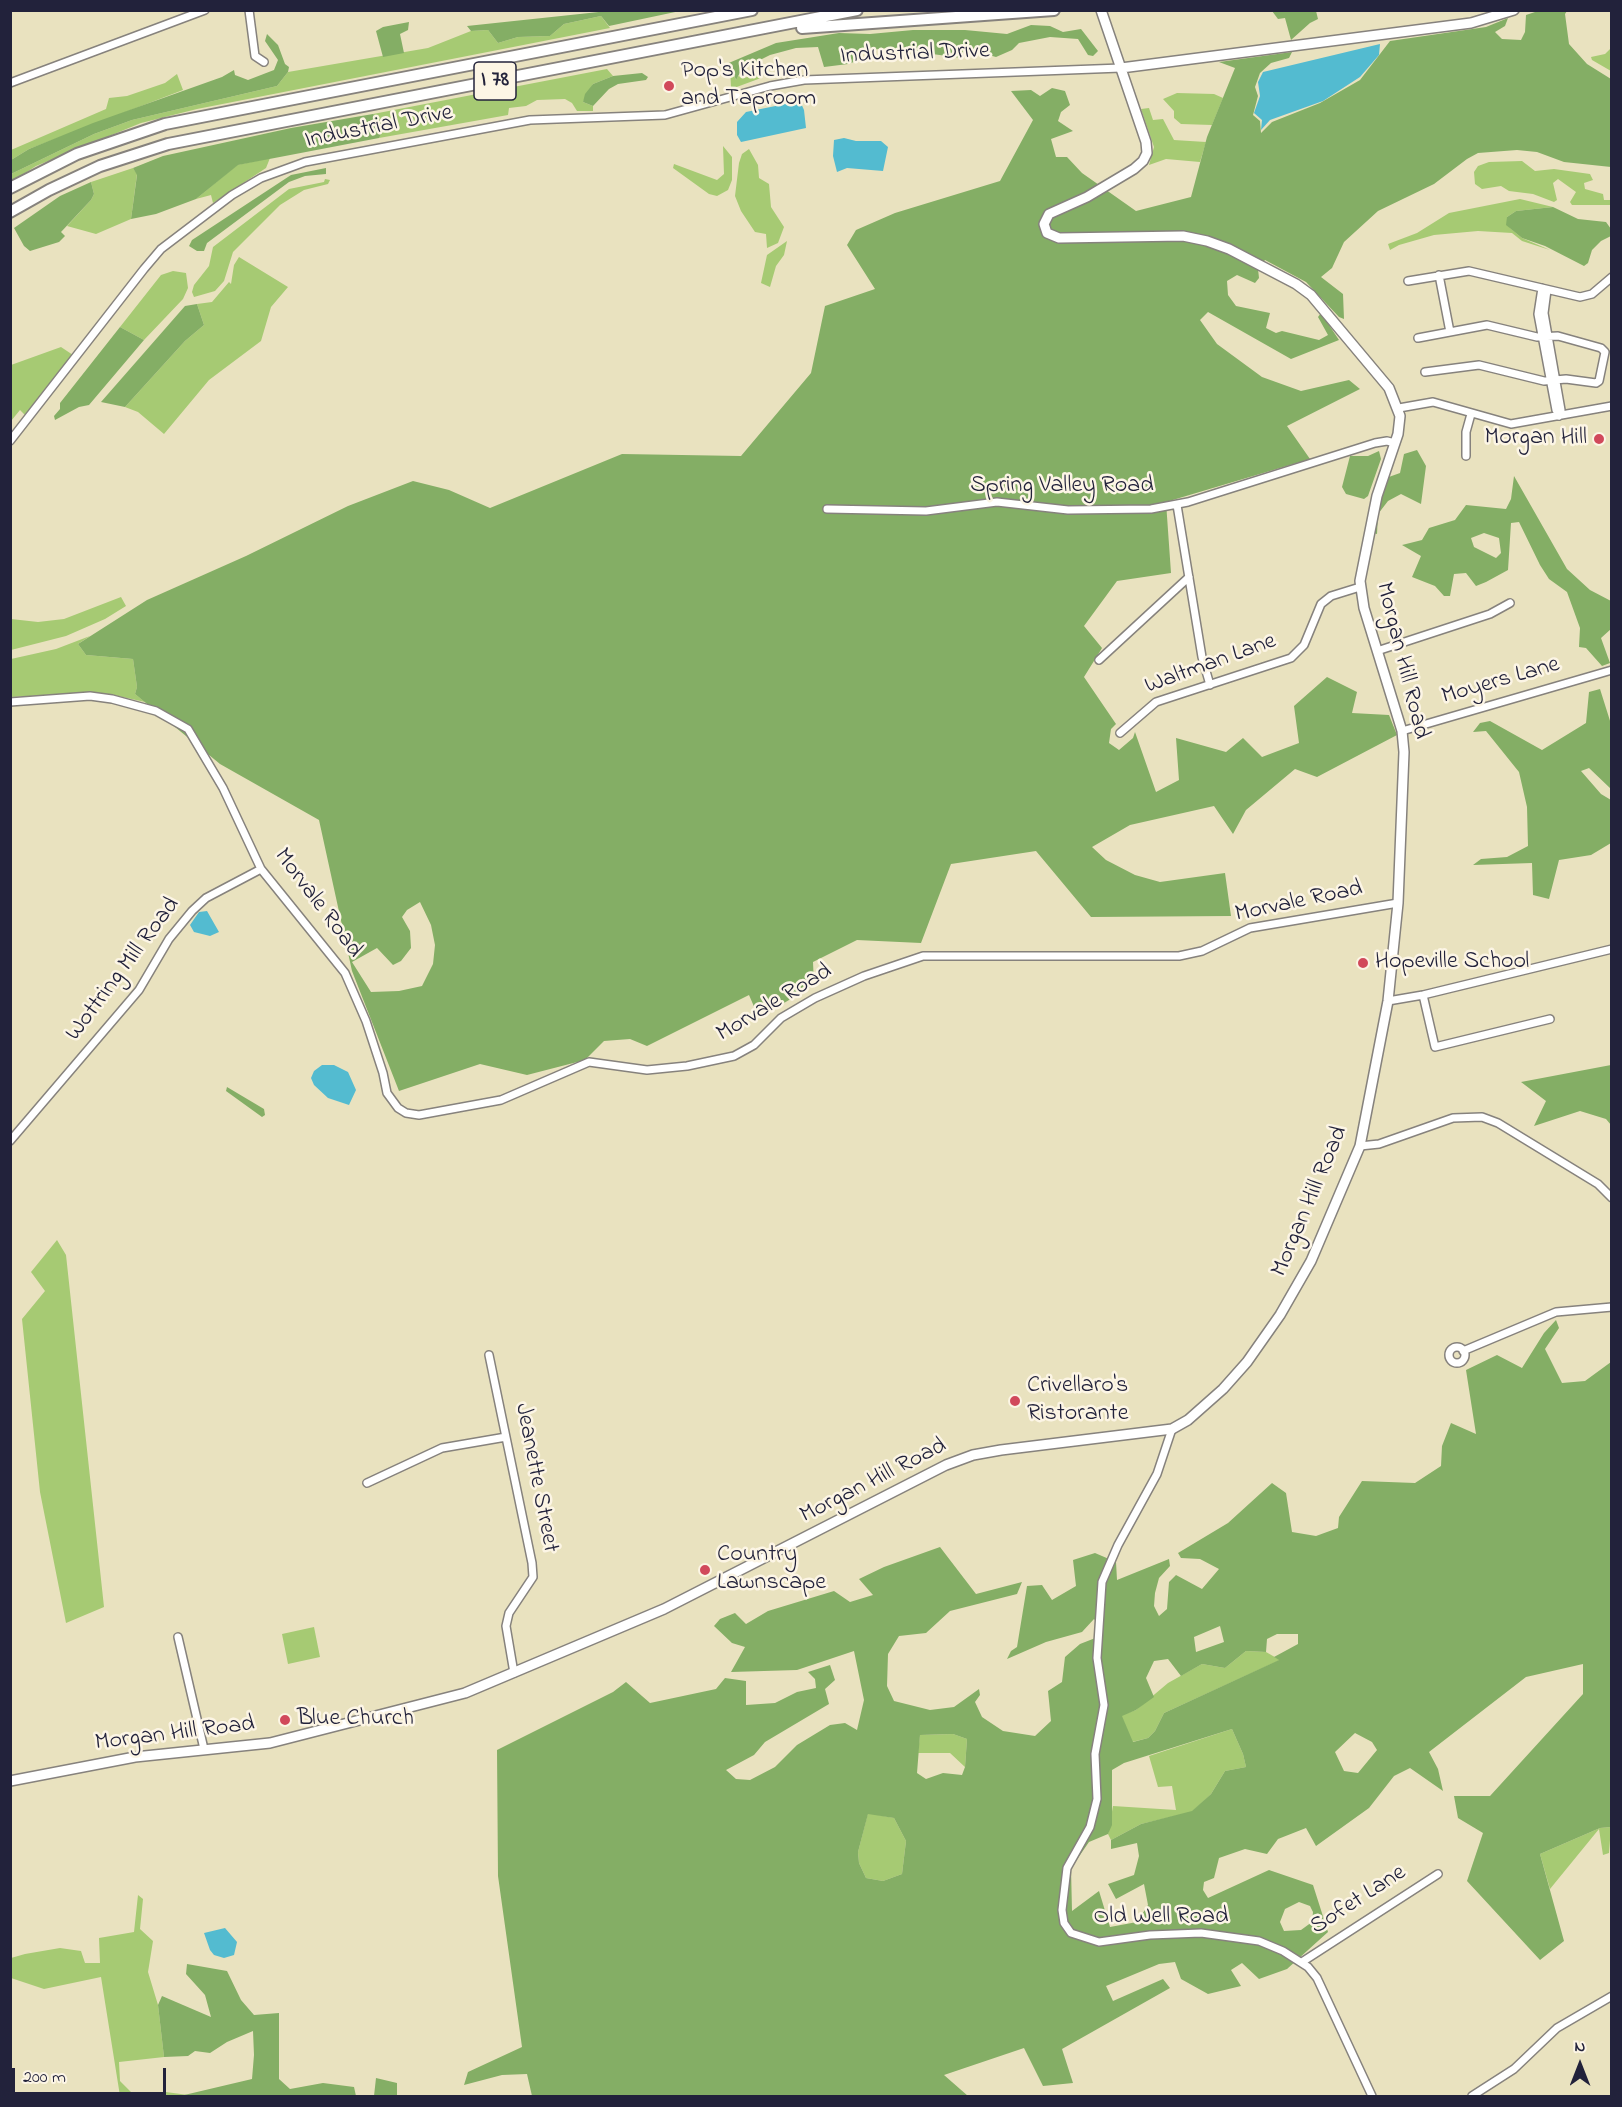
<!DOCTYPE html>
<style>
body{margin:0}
#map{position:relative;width:1622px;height:2107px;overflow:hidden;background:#e9e2bf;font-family:"Indie Flower",sans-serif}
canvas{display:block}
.frame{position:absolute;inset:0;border:12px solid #22223b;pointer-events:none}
.north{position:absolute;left:1550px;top:2035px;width:60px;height:60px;-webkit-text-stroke:4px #fcf5e5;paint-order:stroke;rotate:0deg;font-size:16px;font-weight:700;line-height:24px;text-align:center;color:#22223b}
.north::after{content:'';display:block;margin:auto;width:21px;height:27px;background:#22223b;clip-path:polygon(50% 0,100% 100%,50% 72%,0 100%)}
.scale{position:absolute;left:12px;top:2068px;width:154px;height:27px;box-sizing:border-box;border:3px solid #22223b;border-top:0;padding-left:8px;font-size:18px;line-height:21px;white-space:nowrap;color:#22223b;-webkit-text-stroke:4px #fcf5e5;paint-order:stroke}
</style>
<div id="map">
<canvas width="1622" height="2107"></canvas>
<div class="frame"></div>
<div class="north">N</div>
<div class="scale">200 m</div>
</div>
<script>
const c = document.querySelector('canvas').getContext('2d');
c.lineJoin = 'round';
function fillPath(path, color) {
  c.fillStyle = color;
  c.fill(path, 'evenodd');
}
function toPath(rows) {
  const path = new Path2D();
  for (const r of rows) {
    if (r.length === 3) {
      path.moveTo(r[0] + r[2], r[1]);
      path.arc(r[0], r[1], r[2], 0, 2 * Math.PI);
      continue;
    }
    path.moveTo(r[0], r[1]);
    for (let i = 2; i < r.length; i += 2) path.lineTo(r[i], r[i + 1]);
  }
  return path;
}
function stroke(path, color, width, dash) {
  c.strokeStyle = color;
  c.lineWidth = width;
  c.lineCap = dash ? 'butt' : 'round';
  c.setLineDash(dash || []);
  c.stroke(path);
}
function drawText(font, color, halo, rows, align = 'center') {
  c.font = font + ' "Indie Flower",sans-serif';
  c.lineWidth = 5;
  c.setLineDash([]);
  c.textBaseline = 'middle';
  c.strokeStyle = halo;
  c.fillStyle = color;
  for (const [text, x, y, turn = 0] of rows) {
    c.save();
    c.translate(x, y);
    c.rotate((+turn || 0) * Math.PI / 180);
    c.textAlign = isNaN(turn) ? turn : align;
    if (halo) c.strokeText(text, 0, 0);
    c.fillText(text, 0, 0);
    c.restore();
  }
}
fillPath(toPath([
 [601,16,610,28,197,109,141,123,36,166,11,182,11,174,94,134,132,120,277,86,288,72,428,48,471,31,488,30,498,43,518,37,550,36,564,24],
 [1611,48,1611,71,1592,60,1591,57,1605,54],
 [730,67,736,80,738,76,743,78,760,74,761,78,734,88,731,87],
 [607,69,613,76,593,84,583,102,593,106,593,111,577,111,572,103,565,99,537,100,526,106,509,108,508,115,379,138,386,123,373,114],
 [177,74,183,90,29,149,11,160,11,150,106,109,109,98,127,96,165,83],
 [1177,93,1214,94,1223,98,1212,125,1181,124,1174,118,1174,111,1163,99],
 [1149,108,1153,120,1163,119,1174,140,1206,142,1200,162,1166,159,1149,165,1154,147,1141,109],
 [723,146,732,157,732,180,728,190,717,196,709,194,673,168,674,164,717,180,724,174],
 [749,149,758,165,759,178,769,184,771,207,784,227,778,243,767,248,766,234,755,232,741,211,735,196,739,163,742,154],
 [270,158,266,168,213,203,211,195,196,199,237,165],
 [1522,161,1535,171,1554,169,1590,174,1593,180,1584,183,1585,189,1603,194,1604,200,1611,200,1611,205,1572,205,1570,202,1576,192,1558,179,1553,183,1557,200,1554,202,1533,194,1509,191,1501,186,1482,189,1475,184,1474,172,1478,166,1489,162],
 [133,168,137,174,131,219,96,234,67,226,91,200,94,194,91,182],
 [325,179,330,180,328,184,304,190,280,205,233,252,224,281,215,291,194,297,192,292,194,285,209,266,213,247,289,189,324,182],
 [1520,199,1553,207,1516,211,1507,217,1510,228,1522,238,1550,250,1522,241,1512,233,1478,231,1434,235,1399,245,1390,250,1388,244,1417,233,1449,213],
 [787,241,784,255,776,266,770,287,761,283,767,255],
 [239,257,288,287,271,307,261,341,209,380,164,434,138,412,125,407,185,341,204,325,197,304,212,302,229,282,231,284,234,265],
 [173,271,186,273,188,288,183,299,144,340,120,327,161,275],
 [61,347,73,355,25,415,20,410,11,421,11,365],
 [121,597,126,606,105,619,66,636,11,650,11,619,38,622,64,619],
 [90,636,78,644,86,655,133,659,137,687,135,694,145,702,109,694,86,693,11,697,11,659,56,649],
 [57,1240,66,1255,104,1607,66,1623,40,1492,22,1319,45,1291,31,1272],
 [314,1627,320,1657,288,1664,282,1634],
 [1246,1651,1266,1652,1280,1660,1164,1713,1155,1731,1148,1738,1132,1742,1121,1715,1136,1710,1168,1683,1202,1664,1225,1668],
 [1232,1729,1243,1754,1246,1767,1225,1771,1211,1794,1192,1812,1141,1824,1111,1840,1108,1834,1113,1806,1176,1810,1172,1786,1158,1787,1149,1756],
 [953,1734,967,1739,965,1767,950,1753,918,1753,920,1735],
 [868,1813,894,1818,906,1841,902,1874,883,1881,866,1878,859,1863,858,1852],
 [1611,1827,1609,1853,1603,1855,1599,1829,1550,1889,1540,1854,1600,1828],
 [138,1895,143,1899,140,1929,153,1941,148,1972,158,2005,164,2057,119,2062,120,2081,132,2093,153,2095,166,2092,188,2095,180,2096,120,2096,101,1977,44,1989,11,1978,11,1958,25,1954,60,1948,81,1951,85,1963,100,1963,99,1938,134,1932]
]), '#a6ca73');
fillPath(toPath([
 [608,11,680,11,609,26,601,16,564,24,550,36,518,37,498,43,488,30,471,31,467,26],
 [1272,11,1316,11,1318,19,1310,23,1291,40,1285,18,1278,19],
 [1538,11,1567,11,1565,14,1569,44,1587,64,1611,79,1611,167,1564,162,1537,152,1517,150,1478,153,1467,159,1434,184,1378,211,1344,242,1332,268,1321,277,1343,294,1344,319,1339,317,1306,282,1265,260,1258,269,1259,278,1255,283,1237,275,1227,281,1228,295,1236,306,1270,313,1266,328,1276,333,1282,331,1319,340,1328,335,1318,317,1321,313,1339,340,1291,359,1208,312,1200,320,1217,344,1262,377,1301,391,1349,380,1360,389,1287,426,1310,459,1166,502,1171,573,1117,581,1084,626,1102,648,1084,677,1116,724,1111,729,1109,743,1119,750,1133,738,1135,732,1156,792,1179,780,1176,738,1226,752,1243,738,1262,757,1299,743,1294,706,1327,677,1357,692,1352,713,1389,715,1397,735,1317,777,1295,769,1246,810,1233,834,1214,806,1130,825,1092,847,1106,860,1135,875,1160,882,1225,873,1231,916,1091,917,1036,851,951,864,921,943,857,940,813,962,814,985,759,1018,749,995,647,1046,630,1039,604,1041,585,1060,527,1075,480,1064,399,1091,352,971,319,820,220,764,135,694,137,687,133,659,86,655,78,644,147,600,246,556,348,506,413,481,449,490,490,508,622,454,741,456,811,373,825,306,875,289,847,245,856,230,895,213,1000,181,1033,120,1011,91,1031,90,1040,96,1052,88,1065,91,1070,105,1061,112,1058,121,1073,131,1051,139,1056,157,1067,157,1082,173,1136,211,1191,197,1207,137,1235,68,1219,62,1292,52,1289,58,1271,63,1260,73,1255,87,1258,96,1253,115,1260,121,1261,133,1272,122,1320,103,1360,80,1390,41,1486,27,1508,18,1505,26,1495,32,1502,39,1521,40,1525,32,1526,15],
 [420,902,431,925,435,945,433,964,422,986,399,991,371,992,352,962,377,948,393,965,401,961,411,948,410,931,402,917,407,910],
 [409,22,408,30,400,34,404,53,383,57,376,31,383,27],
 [1031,25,1050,26,1063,32,1081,29,1098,51,1093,56,1088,55,1078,39,1050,37,1019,43,1012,50,996,57,964,48,961,58,911,51,896,55,888,48,861,51,854,62,848,64,824,67,818,47,796,48,770,55,742,69,736,80,732,69,724,65,776,43,839,33,870,34,913,30,965,30,1007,34],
 [267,34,278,45,285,64,289,67,288,72,277,86,132,120,94,134,11,174,11,160,29,149,93,123,222,77,234,70,235,75,248,80,274,70,278,60,265,41],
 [642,73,648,77,646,80,618,84,609,89,593,106,583,102,585,94,593,84,613,76],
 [373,114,387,123,379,138,238,165,196,199,156,214,131,219,137,175,133,168,163,156,291,128],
 [326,168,326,174,305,176,289,182,207,243,204,251,197,251,189,246,192,240,291,175],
 [91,182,94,194,91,200,61,232,65,236,59,242,30,251,24,246,14,228,60,196],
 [1553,207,1578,219,1606,222,1611,229,1611,236,1601,241,1592,250,1588,263,1584,266,1545,246,1522,238,1506,225,1507,217,1516,211],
 [197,304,204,325,185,341,125,407,101,402,185,306],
 [120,327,144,340,89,405,79,407,55,420,54,416,60,409,60,403],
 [1417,450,1426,466,1421,504,1401,494,1388,501,1378,514,1377,534,1373,533,1386,478,1400,473,1404,454],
 [1379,451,1381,459,1368,496,1364,499,1346,494,1342,487,1350,456,1368,456],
 [1514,476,1567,569,1590,590,1611,601,1611,629,1601,638,1610,663,1602,666,1586,648,1579,647,1580,628,1567,592,1549,579,1540,565,1519,522,1511,523,1508,570,1486,582,1476,586,1466,573,1454,574,1450,596,1444,596,1435,586,1412,577,1421,556,1402,545,1422,540,1429,528,1455,520,1466,505,1506,509,1511,499],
 [1484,533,1499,538,1501,553,1496,558,1474,547,1471,538],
 [1600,689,1611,724,1611,789,1589,768,1581,771,1601,794,1611,800,1611,843,1591,855,1559,860,1549,899,1533,895,1532,863,1473,865,1481,859,1507,857,1528,846,1527,807,1519,772,1486,731,1473,732,1480,723,1490,721,1542,750,1586,723,1589,692],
 [1611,1065,1611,1125,1606,1119,1580,1111,1534,1126,1546,1101,1521,1082],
 [227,1087,264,1109,265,1115,262,1117,226,1091],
 [1556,1320,1559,1328,1545,1349,1562,1383,1585,1381,1611,1362,1611,1827,1600,1828,1540,1854,1564,1941,1540,1960,1467,1881,1483,1833,1458,1818,1454,1796,1490,1796,1583,1694,1583,1664,1526,1677,1429,1752,1438,1769,1443,1791,1410,1768,1394,1776,1369,1808,1316,1846,1306,1828,1278,1839,1267,1854,1245,1849,1219,1858,1214,1878,1204,1882,1203,1890,1208,1898,1269,1870,1313,1885,1328,1932,1287,1969,1259,1979,1242,1963,1231,1970,1241,1986,1208,1994,1181,1979,1175,1962,1159,1964,1106,1986,1113,2001,1163,1979,1170,1988,1062,2049,1073,2083,1043,2086,1024,2048,944,2075,968,2096,532,2096,527,2074,502,2075,464,2085,468,2072,522,2047,498,1876,497,1750,613,1692,626,1682,650,1703,716,1689,725,1678,746,1681,746,1705,775,1703,797,1692,816,1688,815,1679,808,1672,830,1665,835,1680,825,1689,829,1704,765,1742,754,1755,726,1770,736,1779,750,1780,775,1767,797,1745,830,1725,845,1723,857,1730,864,1700,854,1651,797,1670,731,1672,745,1647,732,1643,714,1626,720,1619,735,1613,746,1624,768,1611,834,1591,850,1602,873,1595,859,1579,884,1567,940,1547,976,1594,1022,1582,1017,1594,950,1611,926,1633,899,1636,888,1654,887,1686,894,1701,930,1710,954,1707,979,1689,980,1695,975,1702,982,1717,1003,1731,1035,1736,1051,1721,1048,1691,1062,1682,1065,1657,1080,1644,1103,1635,1103,1628,1094,1619,1082,1632,1046,1642,1007,1659,1011,1651,1017,1647,1027,1586,1042,1585,1052,1600,1076,1586,1073,1560,1095,1553,1116,1562,1117,1580,1169,1559,1170,1566,1159,1578,1155,1593,1154,1606,1159,1616,1167,1609,1169,1582,1176,1575,1202,1589,1219,1569,1200,1559,1181,1558,1178,1553,1228,1523,1272,1483,1286,1493,1292,1532,1316,1536,1338,1528,1339,1517,1362,1481,1415,1483,1441,1466,1442,1446,1451,1423,1476,1434,1466,1370,1497,1355,1522,1368,1544,1333],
 [1220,1626,1224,1642,1196,1652,1194,1637],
 [1277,1634,1298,1634,1298,1644,1274,1657,1279,1660,1164,1713,1155,1731,1148,1738,1133,1742,1122,1716,1136,1710,1154,1697,1146,1678,1154,1661,1168,1659,1181,1676,1202,1664,1225,1668,1246,1651,1266,1652,1267,1639],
 [1232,1729,1243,1754,1246,1767,1225,1771,1211,1794,1192,1811,1141,1824,1111,1840,1111,1849,1137,1843,1139,1856,1134,1875,1108,1884,1116,1899,1144,1884,1148,1905,1137,1922,1110,1927,1099,1891,1072,1911,1071,1868,1089,1842,1108,1834,1112,1825,1112,1770,1124,1763],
 [1355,1733,1372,1742,1377,1750,1358,1773,1344,1771,1335,1752],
 [953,1734,967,1739,965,1767,962,1775,943,1773,926,1779,917,1773,920,1735],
 [868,1814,894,1818,906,1841,902,1874,883,1881,866,1878,859,1863,858,1852],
 [1299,1902,1310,1906,1313,1912,1312,1922,1301,1930,1284,1931,1280,1922,1285,1909],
 [187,1964,227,1971,241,2000,254,2015,279,2013,279,2079,290,2089,323,2083,354,2087,356,2096,180,2096,252,2079,254,2055,253,2031,227,2042,210,2053,195,2051,188,2056,164,2057,158,2005,162,1996,211,2017,205,1995,186,1974],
 [376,2078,397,2083,397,2096,374,2096]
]), '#84ae65');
fillPath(toPath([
 [1380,44,1379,55,1360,77,1323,101,1270,120,1261,130,1262,120,1254,113,1260,96,1258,82,1263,72],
 [800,101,804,110,806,128,741,142,737,135,737,122,746,112],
 [844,138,856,141,881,141,888,147,883,171,847,168,837,172,833,156,834,140],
 [207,911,219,932,210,936,194,932,190,925,199,912],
 [322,1065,334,1065,348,1072,356,1090,349,1105,328,1098,314,1085,311,1078,314,1071],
 [225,1928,237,1942,234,1955,224,1958,214,1955,210,1950,204,1933]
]), '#53bbd0');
const minor = toPath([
 [249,10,255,56,264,62],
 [10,83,205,10],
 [1439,275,1450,332],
 [1408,281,1469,271,1580,297,1592,294,1612,277],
 [1542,288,1538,314,1556,410,1559,416],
 [1547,290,1544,313,1561,410,1559,416],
 [1418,338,1487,325,1537,337,1558,336,1601,348,1605,352,1599,381,1596,383,1566,379,1544,381,1479,365,1425,372],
 [1399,408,1433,402,1511,424,1612,406],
 [10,441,144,269,161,249,232,195,261,178,305,162,530,120,665,115,770,86,804,80,1121,68],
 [1466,456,1466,432,1471,414],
 [1177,505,1202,657,1210,685],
 [827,509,926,511,997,502,1068,510,1151,509,1188,502,1375,443,1387,441,1395,443],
 [1377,651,1490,614,1510,603],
 [1099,660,1189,577],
 [10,702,90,696,112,699,156,711,188,729,223,788,261,869,345,973,366,1021,383,1073,387,1093,398,1108,406,1113,419,1115,501,1100,589,1062,647,1070,687,1066,734,1056,754,1045,781,1018,815,998,864,976,923,956,1179,956,1202,951,1250,928,1398,903],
 [1402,731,1612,670],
 [1120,733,1156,702,1291,658,1304,645,1321,604,1331,596,1360,587],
 [1423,995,1435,1047,1550,1019],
 [1388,1001,1423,995,1612,949],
 [10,1141,139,990,169,939,192,911,206,898,261,869],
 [1360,1146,1379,1144,1453,1118,1482,1117,1498,1123,1598,1184,1612,1198],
 [1457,1355,8],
 [1463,1351,1556,1312,1612,1307],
 [489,1355,532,1563,533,1577,509,1613,506,1626,514,1673],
 [1172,1429,1157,1474,1118,1545,1102,1582,1097,1658,1104,1705,1095,1754,1097,1799,1090,1827,1067,1868,1062,1910,1064,1923,1071,1933,1099,1942,1150,1935,1201,1933,1259,1941,1283,1951,1308,1967,1317,1978,1372,2096],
 [367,1483,442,1448,506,1437],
 [178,1637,204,1749],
 [1302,1962,1438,1874],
 [1472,2096,1514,2069,1557,2028,1612,1996]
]);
const major = toPath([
 [1121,68,1471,23,1514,10],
 [10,1781,135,1757,270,1743,465,1693,664,1609,946,1465,973,1455,1001,1450,1172,1429,1188,1420,1223,1389,1247,1362,1280,1315,1311,1261,1360,1146,1388,1001,1398,903,1404,752,1402,731,1364,608,1360,581,1377,496,1398,434,1400,416,1389,388,1311,295,1296,284,1229,249,1207,241,1183,236,1059,238,1047,233,1044,224,1049,214,1087,197,1134,169,1143,161,1147,153,1146,142,1101,10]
]);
const highway = toPath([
 [802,28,1054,10],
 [10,188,77,154,165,124,752,10],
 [10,212,49,190,100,166,168,144,857,10]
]);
stroke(minor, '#86827d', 10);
stroke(major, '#86827d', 12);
stroke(highway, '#86827d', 14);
stroke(minor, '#fff', 7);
stroke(major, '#fff', 9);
stroke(highway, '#fff', 10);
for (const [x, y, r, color] of [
 [669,86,6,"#d1495b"],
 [1599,439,6,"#d1495b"],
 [1363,963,6,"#d1495b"],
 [1015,1401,6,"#d1495b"],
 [705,1570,6,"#d1495b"],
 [285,1720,6,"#d1495b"]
]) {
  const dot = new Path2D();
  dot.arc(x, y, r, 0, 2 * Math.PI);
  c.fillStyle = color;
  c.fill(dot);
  stroke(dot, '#fcf5e5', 2);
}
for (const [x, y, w] of [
 [495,81,42]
]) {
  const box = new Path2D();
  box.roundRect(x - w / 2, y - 19, w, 38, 4.5);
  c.fillStyle = '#fcf5e5';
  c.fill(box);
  stroke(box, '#22223b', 1.5);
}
drawText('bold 22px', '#22223b', null, [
 ["I 78",495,81]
]);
drawText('24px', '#22223b', '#fcf5e5', [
 ["Industrial Drive",915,55,-2],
 ["Industrial Drive",379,128,-11],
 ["Spring Valley Road",1062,487],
 ["Morgan Hill Road",1401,661,76],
 ["Waltman Lane",1211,665,-20],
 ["Moyers Lane",1501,682,-16],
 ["Morvale Road",1299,903,-12],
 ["Morvale Road",317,904,53],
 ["Wottring Mill Road",124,970,-53],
 ["Morvale Road",775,1004,-31],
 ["Morgan Hill Road",1311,1202,-67],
 ["Jeanette Street",535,1478,79],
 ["Morgan Hill Road",874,1482,-27],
 ["Morgan Hill Road",175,1735,-7],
 ["Sofet Lane",1359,1901,-33],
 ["Old Well Road",1161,1918]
]);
drawText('24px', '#22223b', '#fcf5e5', [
 ["Pop's Kitchen",681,72],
 ["and Taproom",681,100],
 ["Morgan Hill",1587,439,"right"],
 ["Hopeville School",1375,963],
 ["Crivellaro's",1027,1387],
 ["Ristorante",1027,1415],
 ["Country",717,1556],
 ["Lawnscape",717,1584],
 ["Blue Church",297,1720]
], 'left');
</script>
